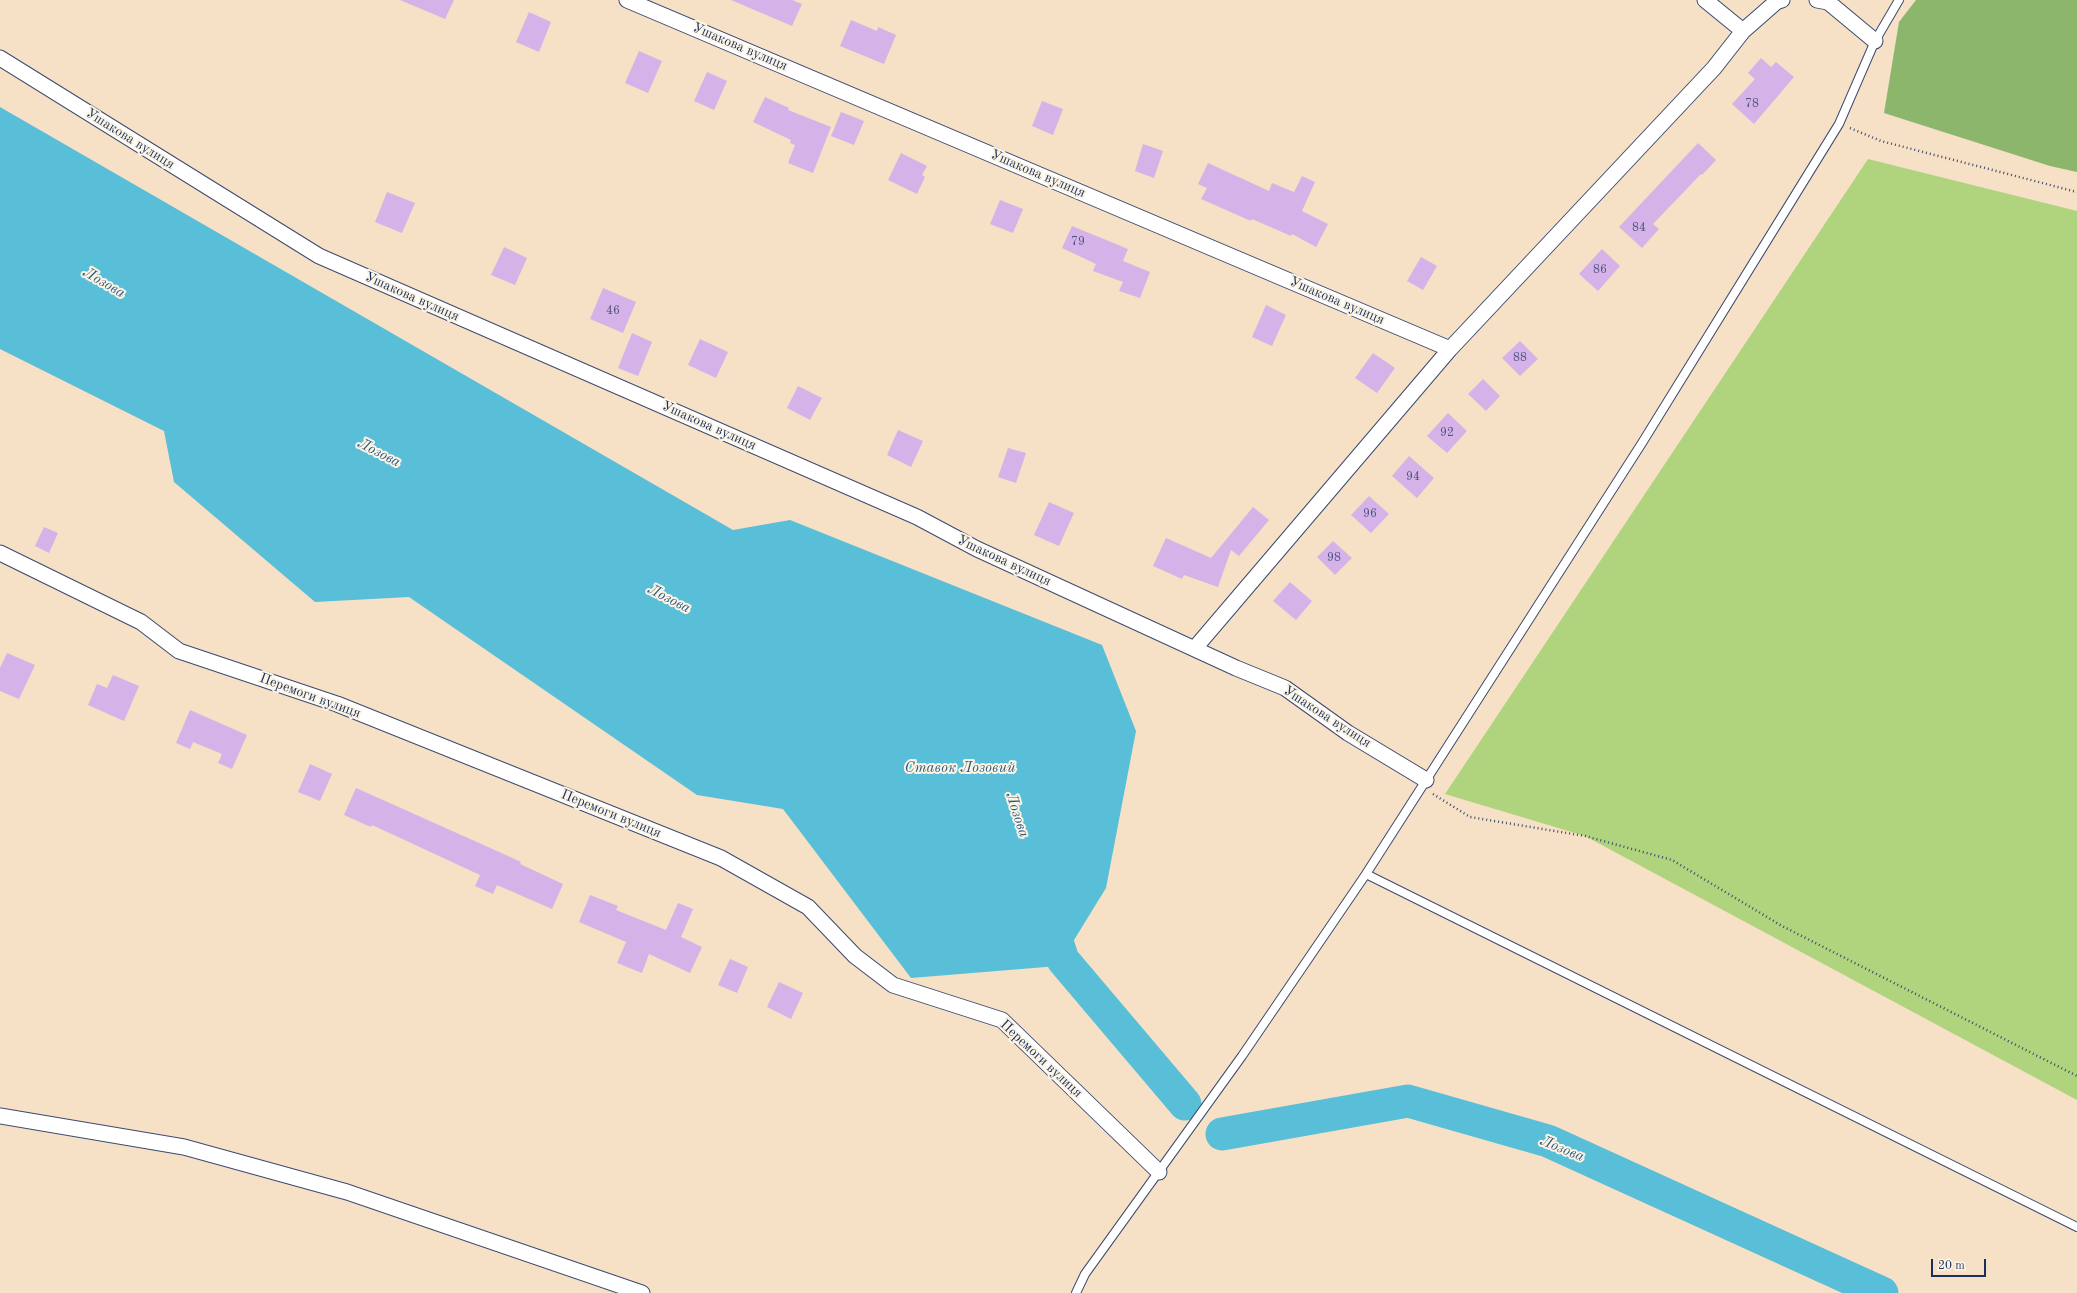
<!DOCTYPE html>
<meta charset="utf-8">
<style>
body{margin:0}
#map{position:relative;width:2077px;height:1293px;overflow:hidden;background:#f6e0c6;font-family:"Old Standard TT",serif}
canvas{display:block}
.scale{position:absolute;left:1931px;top:1259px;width:55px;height:18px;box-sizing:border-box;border:2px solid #1b2f5e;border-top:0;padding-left:5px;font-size:12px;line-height:14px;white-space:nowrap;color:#1b2f5e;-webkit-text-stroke:3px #fcf5e5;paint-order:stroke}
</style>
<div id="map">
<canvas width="2077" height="1293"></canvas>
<div class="scale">20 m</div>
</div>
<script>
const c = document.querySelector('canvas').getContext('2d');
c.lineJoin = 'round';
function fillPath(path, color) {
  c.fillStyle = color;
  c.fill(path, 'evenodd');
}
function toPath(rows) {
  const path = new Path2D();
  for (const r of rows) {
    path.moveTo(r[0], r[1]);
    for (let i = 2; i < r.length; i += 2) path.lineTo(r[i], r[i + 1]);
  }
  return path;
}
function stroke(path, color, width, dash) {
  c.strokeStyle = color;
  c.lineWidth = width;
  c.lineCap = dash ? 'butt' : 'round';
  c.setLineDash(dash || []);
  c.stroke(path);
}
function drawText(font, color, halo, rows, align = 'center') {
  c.font = font + ' "Old Standard TT",serif';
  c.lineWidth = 4;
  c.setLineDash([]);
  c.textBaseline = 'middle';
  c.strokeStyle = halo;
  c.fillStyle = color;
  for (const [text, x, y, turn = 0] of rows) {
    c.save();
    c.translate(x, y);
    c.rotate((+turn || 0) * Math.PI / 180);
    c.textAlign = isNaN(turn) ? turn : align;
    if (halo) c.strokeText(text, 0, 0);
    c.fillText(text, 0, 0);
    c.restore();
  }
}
fillPath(toPath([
 [1868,159,2077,211,2077,1100,1585,836,1445,794]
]), '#b0d47d');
fillPath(toPath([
 [1916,0,2077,0,2077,172,2050,166,1884,113,1899,22]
]), '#8cb66c');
fillPath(toPath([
 [0,107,733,530,790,520,1102,645,1136,731,1106,888,1058,966,911,978,783,809,697,795,409,597,315,602,174,482,164,431,0,349]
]), '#59bed7');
stroke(toPath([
 [1049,917,1063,960,1185,1104],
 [1222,1134,1408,1101,1548,1141,1882,1293]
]), '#59bed7', 33);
fillPath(toPath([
 [400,0,454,0,445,19],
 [731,0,792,0,802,4,792,26],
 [529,12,551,22,539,52,516,42],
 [851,20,877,31,878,27,896,35,884,64,840,46],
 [639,51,662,61,648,93,625,83],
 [1761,58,1771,67,1776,62,1794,77,1754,124,1732,104,1755,79,1748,73],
 [707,72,727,81,714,110,694,101],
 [765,97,789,108,788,110,831,127,813,173,788,163,795,145,790,143,791,140,753,122],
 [1042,101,1063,109,1053,135,1032,126],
 [841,112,864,121,854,145,831,136],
 [1698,143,1716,160,1702,175,1701,174,1653,224,1659,229,1642,248,1619,227],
 [1143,144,1163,151,1154,178,1135,171],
 [901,153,927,166,922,175,925,177,917,194,888,180],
 [1208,163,1269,191,1272,183,1294,192,1302,176,1315,182,1302,211,1328,224,1316,247,1292,234,1291,236,1252,219,1251,221,1201,199,1207,188,1198,184],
 [387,192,415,203,402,233,375,222],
 [1000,200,1023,209,1013,233,990,224],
 [1072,226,1128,249,1123,261,1150,272,1140,298,1119,291,1123,282,1093,271,1096,264,1062,248],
 [504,247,527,258,515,285,491,275],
 [1602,249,1620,266,1598,291,1579,274],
 [1421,257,1437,266,1423,290,1407,281],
 [603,288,636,302,623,333,590,319],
 [1266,305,1286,315,1272,346,1252,337],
 [632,333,652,342,638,376,618,368],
 [700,339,728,352,716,378,688,365],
 [1520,341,1538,359,1520,376,1502,358],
 [1373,353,1395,368,1377,393,1355,378],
 [1483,379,1500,396,1486,411,1468,394],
 [798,386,822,398,810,420,787,408],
 [1448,413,1467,431,1447,453,1427,436],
 [898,430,923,441,911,467,887,455],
 [1008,448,1026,453,1016,483,998,477],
 [1409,456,1434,478,1417,498,1392,476],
 [1369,496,1389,514,1371,533,1351,515],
 [1049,502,1074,513,1059,546,1034,535],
 [1253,507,1269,520,1239,556,1231,550,1218,587,1184,575,1182,579,1153,566,1166,538,1211,558],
 [44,527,58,533,49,553,35,546],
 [1333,541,1352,558,1335,575,1317,557],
 [1290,582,1312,601,1296,620,1273,601],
 [7,653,35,665,19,699,0,691,0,668],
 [113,675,139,686,124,721,88,705,97,684,107,688],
 [190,710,247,735,232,769,218,763,222,754,193,742,190,749,176,743],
 [310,764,332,774,320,801,298,792],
 [356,788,497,851,521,862,520,864,563,884,552,909,497,885,493,894,475,886,480,875,372,825,371,827,344,815],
 [590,895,618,906,616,910,666,930,678,903,693,909,681,937,702,947,690,973,649,954,642,973,617,963,626,942,579,922],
 [730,959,748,967,737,993,718,985],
 [779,982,803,993,791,1019,767,1007]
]), '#d5b3e8');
const lane = toPath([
 [1366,874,2077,1227],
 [1076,1293,1085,1274,1242,1056,1366,874,1642,443,1839,124,1875,41,1899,0]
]);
const street = toPath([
 [627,0,1450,349],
 [1705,0,1743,31],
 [1817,0,1828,2,1875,41],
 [0,58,319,256,917,517,977,549,1236,668,1285,688,1348,733,1426,780],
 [0,553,141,622,179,651,337,704,721,858,808,907,855,956,893,985,1002,1020,1159,1172],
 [1195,648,1450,349,1714,68,1743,31,1776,2,1782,0],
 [0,1116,184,1147,347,1192,642,1293]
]);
stroke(lane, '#3c4a6e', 10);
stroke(street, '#3c4a6e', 17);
stroke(toPath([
 [1850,128,1881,141,2077,192],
 [1433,794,1470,817,1585,836,1672,860,1782,926,2077,1076]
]), '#3c4a6e', 2.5, [1, 3]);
stroke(lane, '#fff', 8);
stroke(street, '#fff', 15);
drawText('12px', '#4a5080', null, [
 ["78",1752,104],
 ["84",1639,228],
 ["79",1078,242],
 ["86",1600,270],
 ["46",613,311],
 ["88",1520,358],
 ["92",1447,433],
 ["94",1413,477],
 ["96",1370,514],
 ["98",1334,558]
]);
drawText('14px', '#1b2f5e', '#fcf5e5', [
 ["Ушакова вулиця",740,47,23],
 ["Ушакова вулиця",130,139,32],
 ["Ушакова вулиця",1038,174,23],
 ["Ушакова вулиця",412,297,24],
 ["Ушакова вулиця",1337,301,23],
 ["Ушакова вулиця",709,426,24],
 ["Ушакова вулиця",1004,561,25],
 ["Перемоги вулиця",310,696,20],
 ["Ушакова вулиця",1327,717,33],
 ["Перемоги вулиця",611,814,22],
 ["Перемоги вулиця",1041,1059,43]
]);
drawText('italic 15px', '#2e5a82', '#fcf5e5', [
 ["Лозова",104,283,30],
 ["Лозова",379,453,27],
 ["Лозова",669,599,27],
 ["Ставок Лозовий",960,768],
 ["Лозова",1017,815,72],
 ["Лозова",1562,1149,22]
]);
</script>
